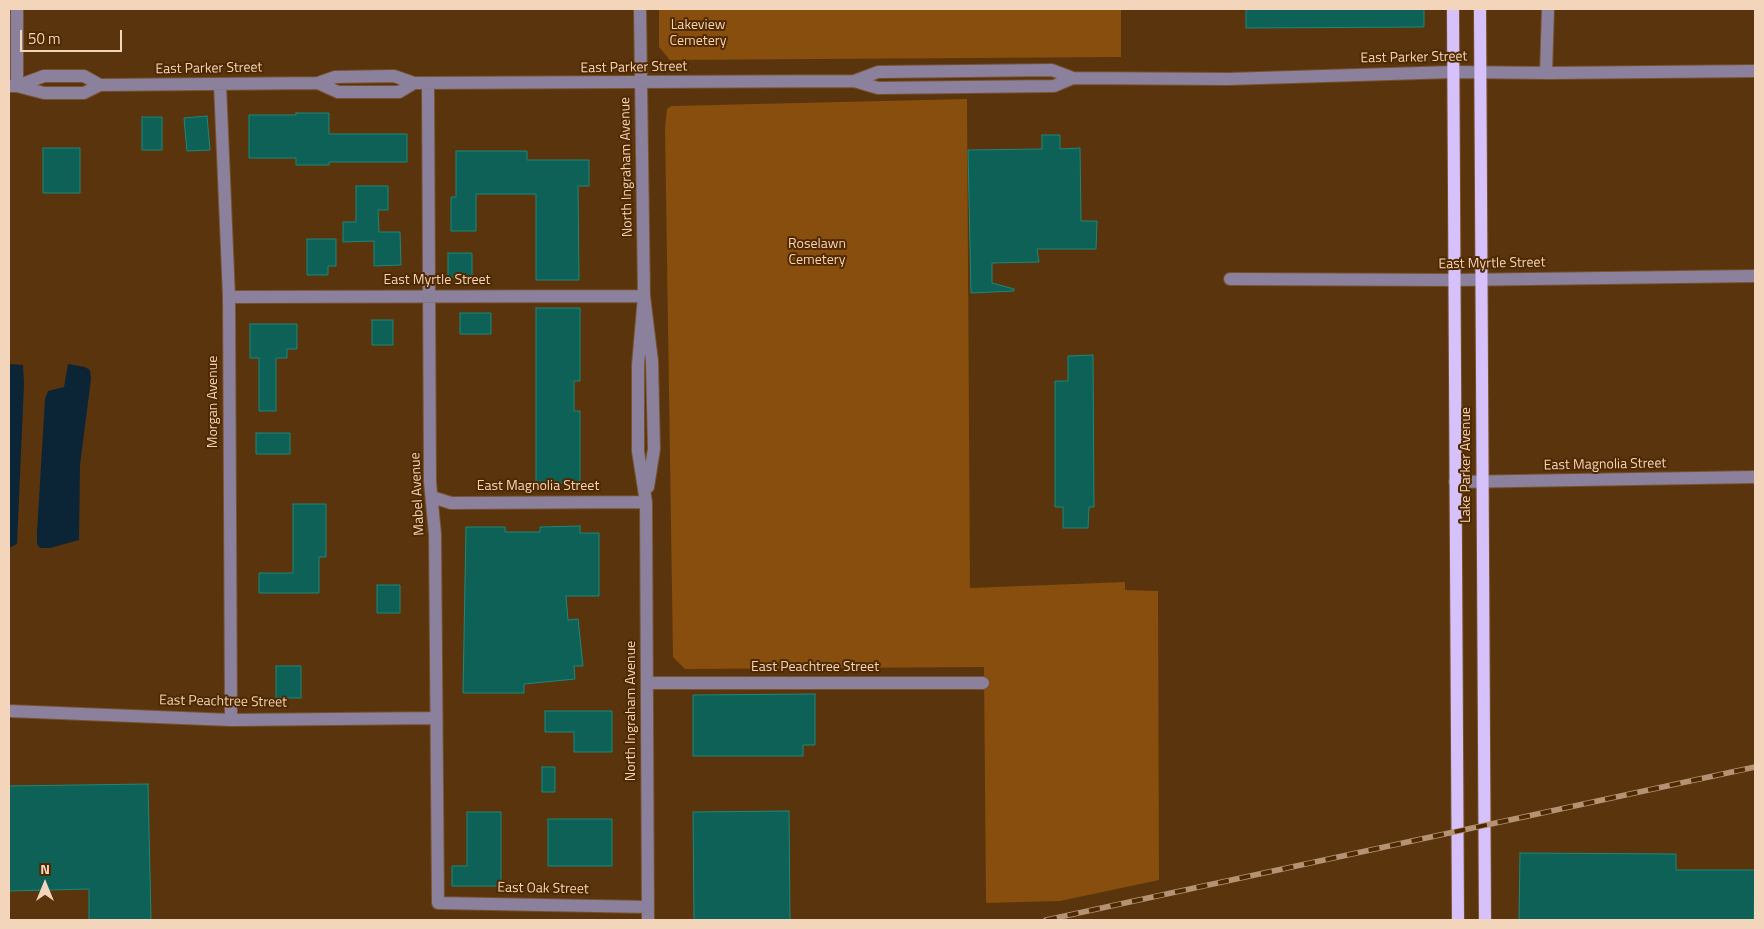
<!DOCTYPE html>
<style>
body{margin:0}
#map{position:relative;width:1764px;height:929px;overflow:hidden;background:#5a340c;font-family:"Titillium Web",sans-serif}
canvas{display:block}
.frame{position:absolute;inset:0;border:10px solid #f3d5bc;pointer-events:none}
.north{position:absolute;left:20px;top:859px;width:50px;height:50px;-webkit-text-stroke:4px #4f2900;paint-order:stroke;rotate:0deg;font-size:14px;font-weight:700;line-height:20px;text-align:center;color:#f3d5bc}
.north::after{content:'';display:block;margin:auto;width:18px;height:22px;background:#f3d5bc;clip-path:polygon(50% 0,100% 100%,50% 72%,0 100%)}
.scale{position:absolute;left:20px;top:30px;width:102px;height:22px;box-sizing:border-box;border:2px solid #f3d5bc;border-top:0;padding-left:6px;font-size:15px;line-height:18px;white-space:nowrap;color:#f3d5bc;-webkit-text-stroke:4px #4f2900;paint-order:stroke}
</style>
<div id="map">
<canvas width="1764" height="929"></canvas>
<div class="frame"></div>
<div class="north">N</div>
<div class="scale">50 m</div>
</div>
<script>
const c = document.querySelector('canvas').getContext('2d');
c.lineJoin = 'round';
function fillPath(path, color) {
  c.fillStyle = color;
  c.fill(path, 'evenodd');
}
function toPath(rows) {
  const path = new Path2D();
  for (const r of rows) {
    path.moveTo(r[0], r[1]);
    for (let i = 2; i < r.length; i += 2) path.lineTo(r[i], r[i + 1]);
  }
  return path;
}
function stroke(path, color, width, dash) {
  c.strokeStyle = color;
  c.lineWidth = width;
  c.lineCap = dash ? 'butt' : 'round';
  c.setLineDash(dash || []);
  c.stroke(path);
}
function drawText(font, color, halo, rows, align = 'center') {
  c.font = font + ' "Titillium Web",sans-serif';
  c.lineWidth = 4;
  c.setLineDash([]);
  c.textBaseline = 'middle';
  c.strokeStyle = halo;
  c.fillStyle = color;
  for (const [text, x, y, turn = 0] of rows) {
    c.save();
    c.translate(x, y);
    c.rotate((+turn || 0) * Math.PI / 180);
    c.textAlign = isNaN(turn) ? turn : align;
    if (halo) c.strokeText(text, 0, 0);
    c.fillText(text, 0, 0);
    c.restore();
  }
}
fillPath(toPath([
 [659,9,1121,9,1121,57,670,60,659,47],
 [967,99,970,588,1125,582,1125,590,1158,591,1159,880,1060,901,986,903,984,667,685,669,673,657,665,128,667,109,671,106]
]), '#874e0e');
fillPath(toPath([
 [9,364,23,365,24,384,17,544,9,548],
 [68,364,85,367,90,370,91,379,80,465,79,540,50,548,40,548,37,544,37,532,45,399,48,391,64,387]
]), '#0b2537');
const building = toPath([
 [1246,9,1424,9,1424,27,1246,28,1246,9],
 [296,113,329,113,329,134,407,134,407,162,329,162,329,165,296,165,296,158,249,158,249,115,296,115,296,113],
 [207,116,210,150,187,151,184,118,207,116],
 [142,117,162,117,162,150,142,150,142,117],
 [1042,135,1060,135,1060,149,1080,148,1081,221,1097,221,1096,249,1037,249,1039,262,992,263,992,283,1014,289,1014,291,971,293,968,150,1042,149,1042,135],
 [43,148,80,148,80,193,43,193,43,148],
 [456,151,527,151,527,160,589,160,589,186,578,186,579,280,536,280,536,194,476,194,476,231,451,231,451,197,456,197,456,151],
 [356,186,388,186,388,210,378,210,379,232,400,232,401,265,374,266,374,241,343,242,343,222,356,222,356,186],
 [307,239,336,239,336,266,328,266,328,275,307,275,307,239],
 [448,253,472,253,472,277,448,277,448,253],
 [536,308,580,308,580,381,574,381,574,411,580,411,580,483,536,483,536,308],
 [460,313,491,313,491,334,460,334,460,313],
 [372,320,393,320,393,345,372,345,372,320],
 [250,324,297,324,297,349,287,349,287,358,276,358,276,411,259,411,259,358,250,358,250,324],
 [1093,355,1094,507,1089,507,1088,528,1063,528,1063,507,1055,507,1055,381,1068,381,1068,356,1093,355],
 [256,433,290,433,290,454,256,454,256,433],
 [293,504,326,504,326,557,319,557,319,593,259,593,259,573,293,573,293,504],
 [580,526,580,533,599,533,599,596,566,596,568,620,578,619,583,666,574,666,575,679,524,684,524,693,463,693,466,527,505,527,505,532,540,532,540,527,580,526],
 [377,585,400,585,400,613,377,613,377,585],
 [276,666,301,666,301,698,276,698,276,666],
 [815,694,815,745,803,745,803,756,693,756,693,695,815,694],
 [545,711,612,711,612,752,574,752,574,732,545,732,545,711],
 [542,767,555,767,555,792,542,792,542,767],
 [148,784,151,920,89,920,89,889,9,891,9,786,148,784],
 [789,811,790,920,694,920,693,812,789,811],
 [467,812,501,812,501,886,452,886,452,866,467,866,467,812],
 [548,819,612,819,612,866,548,866,548,819],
 [1520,853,1676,854,1676,870,1755,870,1754,920,1519,920,1520,853]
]);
fillPath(building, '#0e6156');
stroke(building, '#1d887a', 1);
const minor = toPath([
 [640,9,644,296,652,361,654,449,648,487],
 [1546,73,1548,9],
 [854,81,878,72,1052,70,1073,78,1228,79,1453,72,1550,73,1755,71],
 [318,83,335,77,394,76,414,83,854,81,878,88,1054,86,1073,78],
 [220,84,229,297,231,720],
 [428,84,430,482,435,534,438,903,648,907],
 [9,86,17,86,44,93,84,93,100,85,318,83,338,92,399,92,414,83],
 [17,86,44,76,84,76,100,85],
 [17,86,17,9],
 [1230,279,1454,280,1755,276],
 [644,296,638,365,638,451,646,502,648,920],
 [229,297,644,296],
 [1455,482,1755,477],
 [432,497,451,503,646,502],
 [647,683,983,683],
 [9,711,231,720,436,718]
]);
const major = toPath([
 [1453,9,1458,920],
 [1480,9,1485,920]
]);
stroke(minor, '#76512c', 14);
stroke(major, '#76512c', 14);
stroke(minor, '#8b819c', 12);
stroke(major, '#d6c1fa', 12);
const rail = toPath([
 [1046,920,1755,767]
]);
stroke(rail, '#b49374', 5.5);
stroke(rail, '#4f2900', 4, [11]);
drawText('14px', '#f8d2b4', '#4f2900', [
 ["Lakeview",698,26],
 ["Cemetery",698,42],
 ["Roselawn",817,245],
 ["Cemetery",817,261]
]);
drawText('14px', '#f3d5bc', '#4f2900', [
 ["East Parker Street",1414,58,-1],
 ["East Parker Street",634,68,-1],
 ["East Parker Street",209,69,-1],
 ["North Ingraham Avenue",627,167,-91],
 ["East Myrtle Street",1492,264,-1],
 ["East Myrtle Street",437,281],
 ["Morgan Avenue",214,402,-90],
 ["Lake Parker Avenue",1467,465,-90],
 ["East Magnolia Street",1605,465,-1],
 ["East Magnolia Street",538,487],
 ["Mabel Avenue",418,494,-93],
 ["East Peachtree Street",815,668],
 ["East Peachtree Street",223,702,1],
 ["North Ingraham Avenue",632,711,-90],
 ["East Oak Street",543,889,1]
]);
</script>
